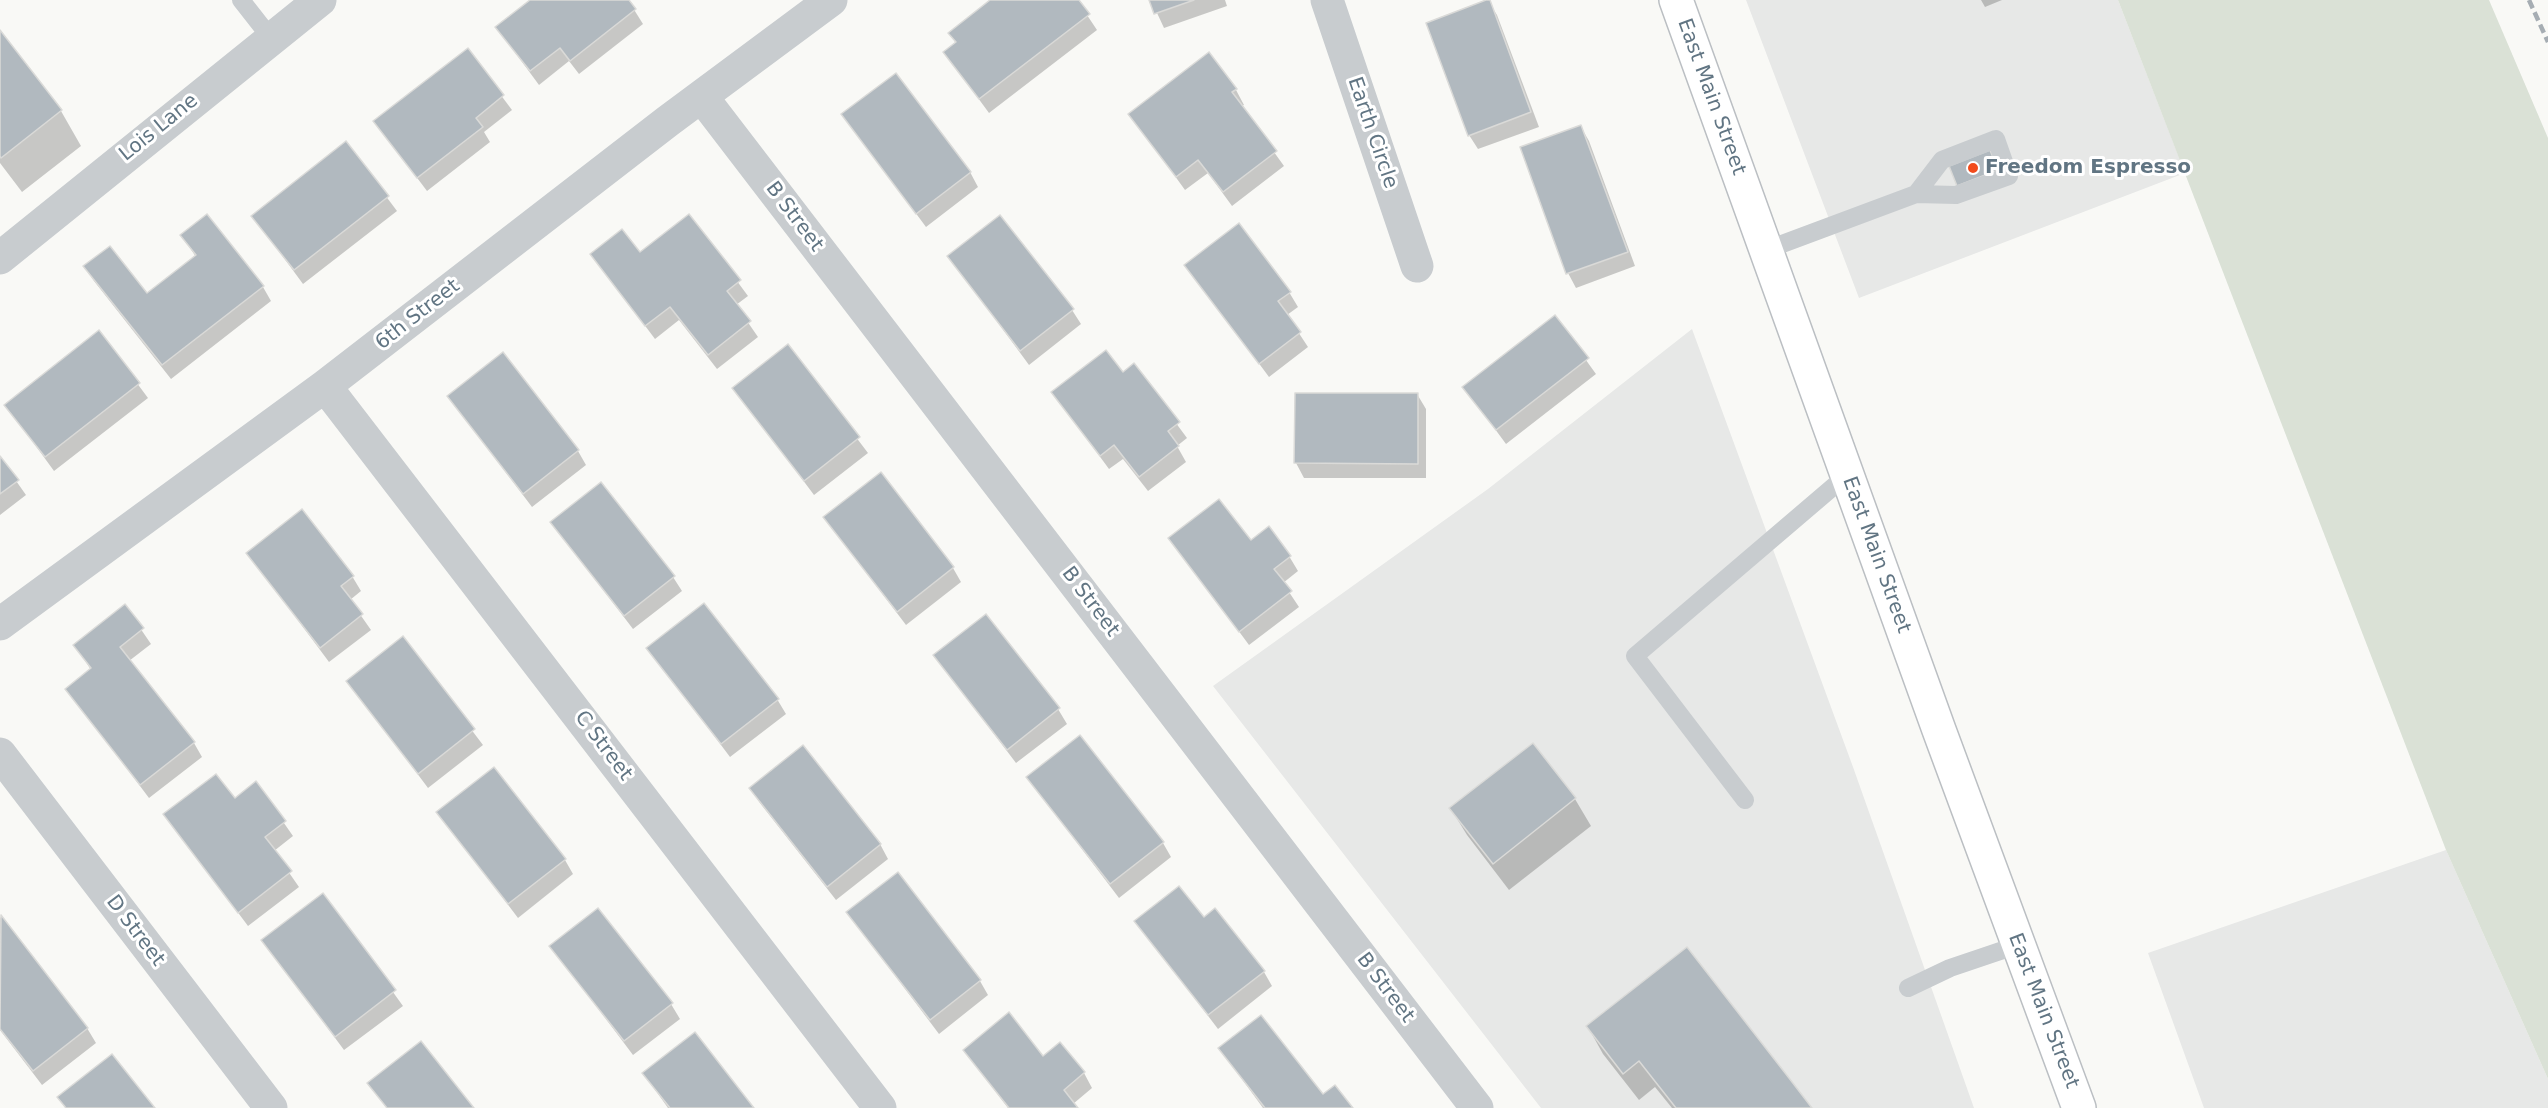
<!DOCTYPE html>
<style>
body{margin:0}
canvas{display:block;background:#f9f9f6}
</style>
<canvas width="2548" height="1108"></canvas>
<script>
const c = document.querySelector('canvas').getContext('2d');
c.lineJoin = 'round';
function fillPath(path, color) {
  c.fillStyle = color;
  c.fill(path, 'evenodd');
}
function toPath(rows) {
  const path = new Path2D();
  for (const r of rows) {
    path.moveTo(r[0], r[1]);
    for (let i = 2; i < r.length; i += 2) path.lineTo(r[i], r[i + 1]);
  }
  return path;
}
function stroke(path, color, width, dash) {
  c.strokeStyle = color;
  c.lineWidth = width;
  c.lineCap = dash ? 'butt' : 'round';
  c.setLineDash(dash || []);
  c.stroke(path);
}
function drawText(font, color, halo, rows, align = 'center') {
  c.font = font + ' "DejaVu Sans",sans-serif';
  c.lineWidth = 6;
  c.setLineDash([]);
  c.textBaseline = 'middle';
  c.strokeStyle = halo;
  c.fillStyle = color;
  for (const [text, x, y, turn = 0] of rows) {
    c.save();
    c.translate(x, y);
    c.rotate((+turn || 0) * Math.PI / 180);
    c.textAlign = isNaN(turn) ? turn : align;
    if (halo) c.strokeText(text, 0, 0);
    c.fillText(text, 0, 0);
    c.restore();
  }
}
fillPath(toPath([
 [1746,0,2118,0,2185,173,1859,298],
 [1692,329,1853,767,1974,1108,1541,1108,1213,686,1488,489],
 [2446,850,2548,1079,2548,1108,2204,1108,2148,953]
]), '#e7e8e7');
fillPath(toPath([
 [2118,0,2489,0,2548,138,2548,1079,2446,850]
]), '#dae1d6');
fillPath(toPath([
 [529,0,628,0,643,24,579,74,569,61,539,85,497,28,530,2],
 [993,0,1077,0,1097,30,989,113,945,53,956,44,950,33],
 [1151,0,1225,0,1227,6,1164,28],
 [1981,0,2002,0,1985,7],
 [1488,1,1497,15,1539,127,1478,149,1469,135],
 [0,33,61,111,81,146,22,192,0,163],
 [467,50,512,110,484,132,490,142,427,191,375,122],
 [1209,54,1236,90,1244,105,1241,106,1284,166,1232,206,1208,173,1185,190,1130,114],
 [843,115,970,172,978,187,926,227],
 [1581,127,1589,141,1635,266,1576,288,1568,273],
 [346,143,397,211,303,284,253,216],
 [689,216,748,296,736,305,758,337,717,369,679,320,655,339,592,255,640,255],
 [182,236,263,287,271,301,171,379,94,281,85,267,147,295,196,257],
 [949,256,1072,310,1081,324,1029,365],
 [1186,265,1289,292,1298,307,1287,315,1308,347,1269,377],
 [1555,317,1596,374,1506,444,1464,387],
 [99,332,148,398,54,471,6,405],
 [787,346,868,453,814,495,734,388],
 [1133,365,1187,438,1177,446,1186,462,1148,491,1123,459,1109,469,1053,393,1122,374],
 [1417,394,1426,409,1426,478,1304,478,1296,463],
 [448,396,578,451,586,465,532,507],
 [0,458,26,495,0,515],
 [825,518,953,568,961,582,906,625],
 [552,523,673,577,682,591,633,629],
 [1170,538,1289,556,1298,571,1283,583,1299,607,1249,645],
 [248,553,352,576,361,591,350,600,371,630,329,662],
 [125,606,151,644,129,661,194,743,202,757,149,798,67,689,91,670,75,645],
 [402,638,483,745,428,788,348,681],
 [648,648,777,699,786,714,730,757],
 [935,656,1058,709,1067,724,1016,763],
 [1533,745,1575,799,1591,826,1509,890,1467,835,1451,809],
 [1028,778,1163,843,1171,857,1119,898],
 [256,783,293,836,274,851,299,887,248,926,165,815,235,800],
 [751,789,880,844,888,859,836,900,760,803],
 [438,812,565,860,573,874,518,918],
 [323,895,403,1006,344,1050,263,941],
 [848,913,980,981,988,995,939,1034],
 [0,917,87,1028,96,1043,42,1085,0,1030],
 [1136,921,1264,972,1272,986,1218,1029],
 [551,946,671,1004,680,1019,633,1055],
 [1588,1027,1810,1108,1672,1108,1655,1087,1639,1100,1603,1054],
 [1220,1049,1323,1096,1351,1108,1263,1108],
 [964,1050,1043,1058,1084,1073,1092,1088,1073,1104,1076,1108,1008,1108],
 [644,1074,753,1108,668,1108]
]), '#0003');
const building = toPath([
 [530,0,629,0,636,9,570,61,560,48,530,71,495,27,530,0],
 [990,0,1079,0,1090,14,979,99,943,52,956,42,948,33,990,0],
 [1149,0,1194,0,1154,14,1149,0],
 [1486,0,1490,0,1531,112,1468,136,1426,23,1486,0],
 [0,30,62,110,1,158,0,156,0,30],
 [468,48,504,95,476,118,483,127,417,178,373,121,468,48],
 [1209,52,1237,89,1232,92,1277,151,1223,192,1198,160,1176,177,1128,114,1209,52],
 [896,73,971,172,916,214,841,114,896,73],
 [1581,125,1628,252,1566,274,1520,147,1581,125],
 [346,141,389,196,294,270,251,216,346,141],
 [1990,150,1998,170,1957,186,1949,166,1990,150],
 [207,214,264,286,162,365,83,266,110,246,147,293,196,255,180,235,207,214],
 [689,214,741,280,727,291,751,321,708,355,670,307,645,326,590,254,622,229,640,252,689,214],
 [1000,215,1074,309,1020,351,947,256,1000,215],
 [1239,223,1291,292,1278,301,1301,332,1259,364,1184,265,1239,223],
 [1555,315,1589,358,1496,430,1462,387,1555,315],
 [99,330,140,383,45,457,4,405,99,330],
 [788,344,860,437,804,481,732,388,788,344],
 [1106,350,1123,372,1134,363,1180,422,1168,431,1179,446,1139,477,1114,445,1100,456,1051,392,1106,350],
 [503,352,579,450,523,494,447,396,503,352],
 [1295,393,1418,393,1418,464,1294,463,1295,393],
 [0,456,19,480,0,494,0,456],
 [881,472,954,567,897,612,823,517,881,472],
 [601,482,675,576,624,616,550,522,601,482],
 [1219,499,1251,540,1269,526,1291,556,1274,569,1292,591,1239,632,1168,538,1219,499],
 [302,509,354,576,341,586,363,614,320,648,246,553,302,509],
 [704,603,779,699,721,744,646,648,704,603],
 [125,604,144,628,120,647,195,742,140,785,65,689,91,668,73,645,125,604],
 [986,614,1060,708,1007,750,933,655,986,614],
 [403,636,475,729,418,774,346,681,403,636],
 [1080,735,1164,842,1110,884,1026,777,1080,735],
 [1533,743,1576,798,1493,864,1449,808,1533,743],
 [803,745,881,844,827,887,749,788,803,745],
 [494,767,566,859,508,904,436,812,494,767],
 [216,774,235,798,256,781,286,821,265,837,292,871,238,913,163,814,216,774],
 [898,872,981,980,930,1020,846,912,898,872],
 [1179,886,1204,917,1215,908,1265,971,1208,1015,1134,921,1179,886],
 [323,893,396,990,335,1037,261,940,323,893],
 [598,908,673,1003,624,1041,549,946,598,908],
 [1,915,88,1028,33,1071,0,1029,1,915],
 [1687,947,1789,1078,1812,1108,1676,1108,1639,1061,1623,1074,1586,1026,1687,947],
 [1009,1012,1043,1056,1060,1042,1085,1072,1064,1090,1078,1108,1009,1108,963,1050,1009,1012],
 [1261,1015,1323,1094,1335,1085,1353,1108,1265,1108,1218,1048,1261,1015],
 [695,1032,754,1108,670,1108,642,1073,695,1032],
 [421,1041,474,1108,387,1108,367,1083,421,1041],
 [112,1054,155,1108,66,1108,57,1097,112,1054]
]);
fillPath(building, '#b1b9bf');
stroke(building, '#dadad8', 1.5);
const primary = toPath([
 [1676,0,1939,730,2079,1108]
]);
stroke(primary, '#bbbfc3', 36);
stroke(toPath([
 [241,0,270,37],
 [1766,250,1916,194,1956,195,2009,176,1996,139,1942,160,1916,194],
 [1745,800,1635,656,1847,475],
 [1908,988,1950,968,2018,945]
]), '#c8cccf', 18);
stroke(toPath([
 [1327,0,1417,266],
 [702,97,1477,1108],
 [0,258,320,0],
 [325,386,880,1108],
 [0,624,325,386,668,121,831,0],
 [0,754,271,1108]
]), '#c8cccf', 33);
stroke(primary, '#fff', 33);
stroke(toPath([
 [2529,0,2548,42]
]), '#a6adb3', 4.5, [9, 4.5]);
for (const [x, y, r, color] of [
 [1973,168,6,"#f24b1c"]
]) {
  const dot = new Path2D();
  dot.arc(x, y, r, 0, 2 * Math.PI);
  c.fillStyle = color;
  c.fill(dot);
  stroke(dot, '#fff', 2);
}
drawText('20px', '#617583', '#fff', [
 ["East Main Street",1711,97,70],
 ["Lois Lane",159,128,-39],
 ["Earth Circle",1372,133,71],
 ["B Street",794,217,53],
 ["6th Street",418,315,-38],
 ["East Main Street",1876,555,70],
 ["B Street",1090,602,53],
 ["C Street",603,746,53],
 ["D Street",135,931,53],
 ["B Street",1385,988,53],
 ["East Main Street",2043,1011,69]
]);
drawText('bold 20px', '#617583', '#fff', [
 ["Freedom Espresso",1985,168]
], 'left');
</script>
